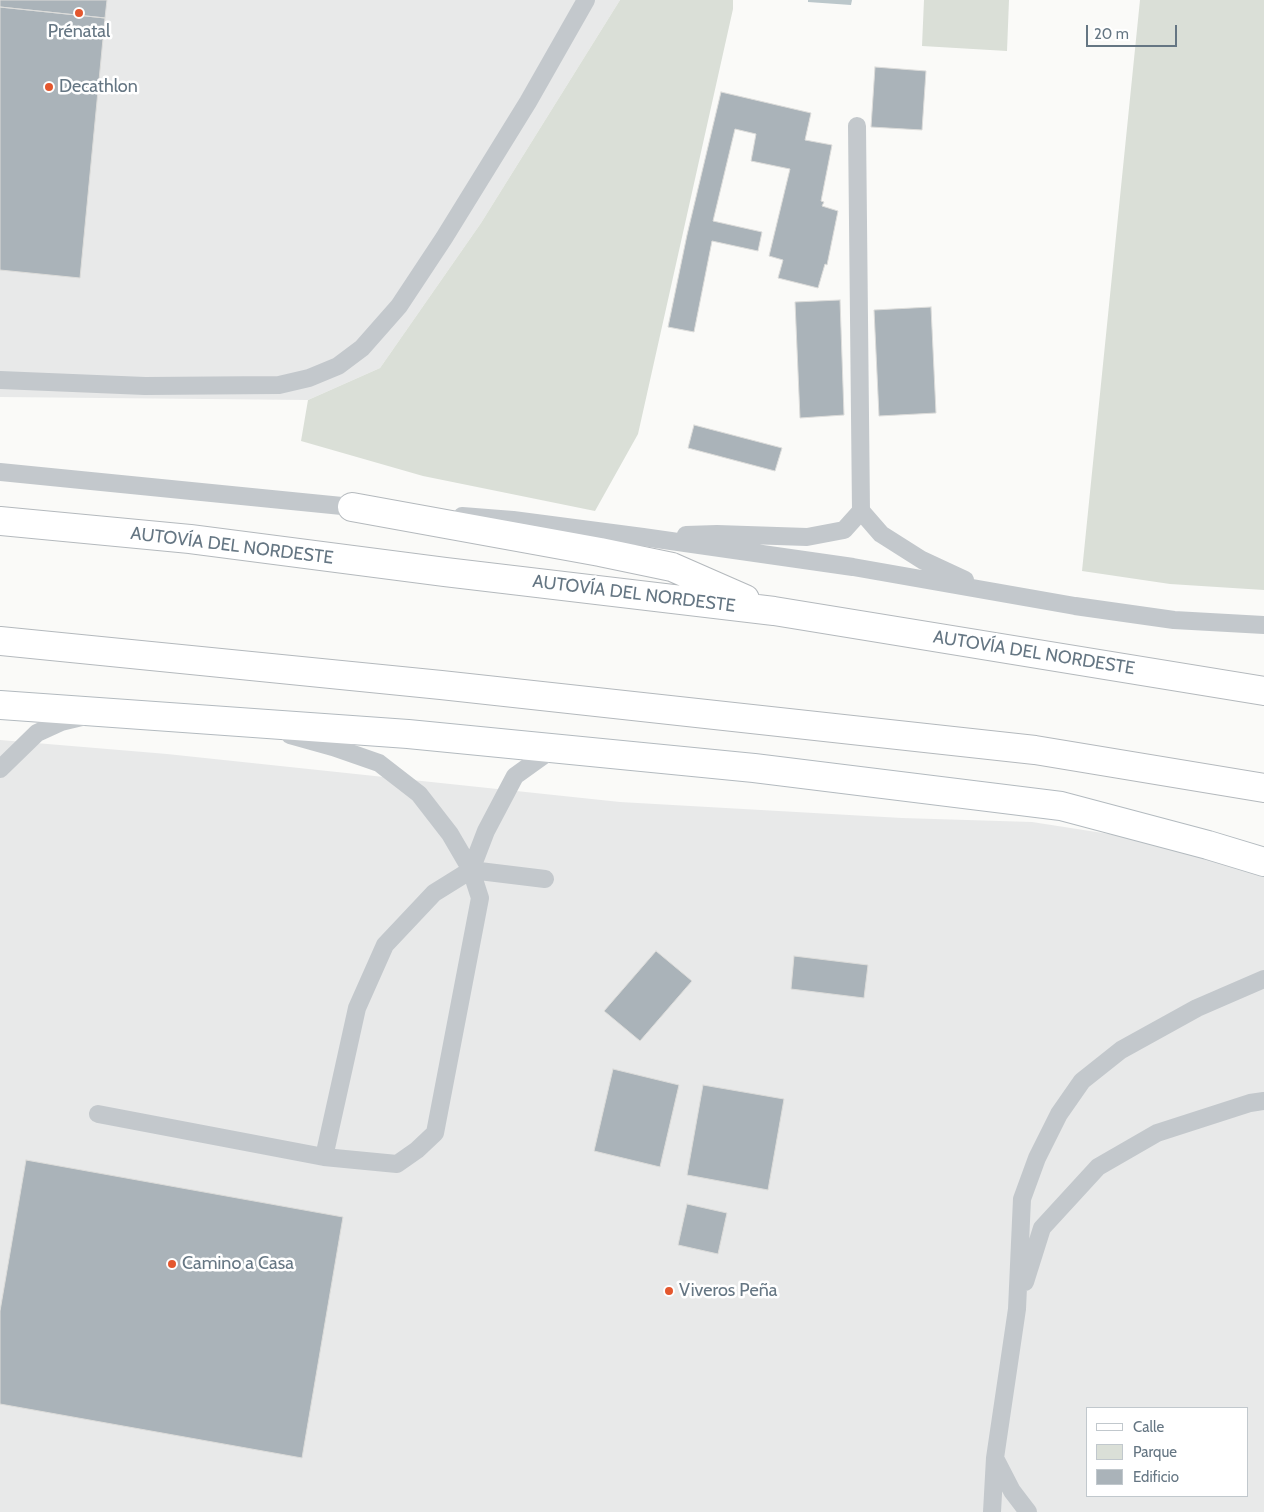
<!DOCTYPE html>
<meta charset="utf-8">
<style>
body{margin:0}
#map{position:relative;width:1264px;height:1512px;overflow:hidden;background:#fafaf8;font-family:Cabin,sans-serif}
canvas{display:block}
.legend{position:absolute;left:1086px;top:1407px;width:162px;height:90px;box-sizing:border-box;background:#fff;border:1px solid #c1c8cd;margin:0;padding:6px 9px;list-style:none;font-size:15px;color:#657683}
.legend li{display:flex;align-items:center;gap:10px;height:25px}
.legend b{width:25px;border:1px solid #c1c8cd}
.scale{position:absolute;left:1086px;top:25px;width:91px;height:22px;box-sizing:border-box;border:2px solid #657683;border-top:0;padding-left:6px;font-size:15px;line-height:18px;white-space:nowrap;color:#657683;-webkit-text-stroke:4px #fff;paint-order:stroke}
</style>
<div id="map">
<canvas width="1264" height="1512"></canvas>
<ul class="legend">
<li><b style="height:6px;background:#fff"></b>Calle</li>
<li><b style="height:14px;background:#dadfd7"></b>Parque</li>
<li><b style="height:14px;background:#aab3b9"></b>Edificio</li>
</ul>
<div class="scale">20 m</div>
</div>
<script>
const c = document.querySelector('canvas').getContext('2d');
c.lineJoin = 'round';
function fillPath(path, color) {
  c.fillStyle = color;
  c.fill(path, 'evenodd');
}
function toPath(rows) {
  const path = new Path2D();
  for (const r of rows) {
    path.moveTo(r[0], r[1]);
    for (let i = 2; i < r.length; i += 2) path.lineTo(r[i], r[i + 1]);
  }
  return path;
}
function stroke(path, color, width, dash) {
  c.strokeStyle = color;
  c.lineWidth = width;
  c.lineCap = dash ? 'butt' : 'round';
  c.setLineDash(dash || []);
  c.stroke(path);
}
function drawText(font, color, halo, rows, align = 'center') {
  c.font = font + ' Cabin,sans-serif';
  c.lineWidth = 5;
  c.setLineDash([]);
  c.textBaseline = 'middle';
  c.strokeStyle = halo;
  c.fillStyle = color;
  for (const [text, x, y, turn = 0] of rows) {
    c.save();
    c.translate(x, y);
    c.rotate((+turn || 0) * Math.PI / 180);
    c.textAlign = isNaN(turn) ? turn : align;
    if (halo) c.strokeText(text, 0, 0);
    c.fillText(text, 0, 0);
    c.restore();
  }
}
fillPath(toPath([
 [0,0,620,0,481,223,380,368,308,400,0,397],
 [0,740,167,754,620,802,902,818,1032,822,1264,858,1264,1512,0,1512],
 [1088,1408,1248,1408,1248,1496,1088,1496]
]), '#e8e9e9');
fillPath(toPath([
 [620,0,733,0,733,9,638,434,595,511,423,476,301,441,308,400,380,368,481,223],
 [924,0,1009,0,1007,51,922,46],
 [1140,0,1264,0,1264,590,1170,584,1082,571]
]), '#dadfd7');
fillPath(toPath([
 [808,0,852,0,851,5,808,2]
]), '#bbc7cb');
const building = toPath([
 [0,0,107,0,105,18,0,7,0,0],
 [0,7,105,18,80,278,0,270,0,7],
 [875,67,926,71,922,130,871,127,875,67],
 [721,92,811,113,805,140,832,145,821,201,824,202,822,206,838,211,827,265,825,264,818,288,778,278,783,260,769,256,790,169,751,161,756,134,735,129,713,221,762,232,758,251,712,241,694,332,668,327,687,235,721,92],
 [840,300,844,415,800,418,795,302,840,300],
 [931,307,936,413,879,416,874,310,931,307],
 [694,425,782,448,775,471,688,448,694,425],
 [656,951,692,981,640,1041,604,1011,656,951],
 [794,956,868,965,864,998,791,989,794,956],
 [613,1069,679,1085,660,1167,594,1151,613,1069],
 [703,1085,784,1099,768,1190,687,1175,703,1085],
 [26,1160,343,1217,302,1458,0,1404,0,1311,26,1160],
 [687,1204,727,1213,718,1254,678,1245,687,1204]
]);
fillPath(building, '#aab3b9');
stroke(building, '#dcdcda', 1);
const secondary = toPath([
 [0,705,408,734,754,768,1061,806,1208,845,1264,862]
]);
const highway = toPath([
 [352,507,600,552,672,567,745,599],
 [0,521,190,539,445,572,774,611,1264,691],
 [0,641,441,685,1035,750,1264,788]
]);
stroke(secondary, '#b3babf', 30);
stroke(highway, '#b4b9bd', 30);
stroke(toPath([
 [857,126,861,511,881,534,922,560,965,580],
 [0,380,145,386,279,385,309,378,338,366,362,348,399,306,444,238,528,102,586,0],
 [0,472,362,508],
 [462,516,513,520,643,537,853,567,1075,606,1174,620,1264,625],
 [686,535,717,534,807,537,844,530,861,511],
 [0,769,37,733,61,722,82,717],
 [471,870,486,831,515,776,554,748],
 [98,1114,324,1157,397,1164,417,1150,435,1133,480,898,471,870,450,834,419,794,379,763,333,747,290,735],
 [324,1157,357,1008,385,945,434,893,471,870,545,879],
 [1025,1282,1042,1228,1098,1167,1157,1133,1250,1103,1264,1101],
 [995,1458,1012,1491,1028,1512],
 [992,1512,995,1458,1017,1309,1022,1199,1037,1158,1059,1114,1082,1081,1121,1050,1197,1008,1264,979]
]), '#c3c8cc', 18);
stroke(secondary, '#fff', 28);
stroke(highway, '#fff', 28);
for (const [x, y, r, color] of [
 [79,13,5,"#e4572e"],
 [49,87,5,"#e4572e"],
 [172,1264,5,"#e4572e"],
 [669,1291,5,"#e4572e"]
]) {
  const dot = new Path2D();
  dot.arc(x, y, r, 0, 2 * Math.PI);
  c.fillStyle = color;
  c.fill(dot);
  stroke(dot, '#fff', 2);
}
drawText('18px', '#657683', '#fff', [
 ["Prénatal",79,32,"center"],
 ["Decathlon",59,87],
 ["Camino a Casa",182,1264],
 ["Viveros Peña",679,1291]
], 'left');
drawText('18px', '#657683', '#fff', [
 ["AUTOVÍA DEL NORDESTE",232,546,7],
 ["AUTOVÍA DEL NORDESTE",634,594,7],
 ["AUTOVÍA DEL NORDESTE",1034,653,9]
]);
</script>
